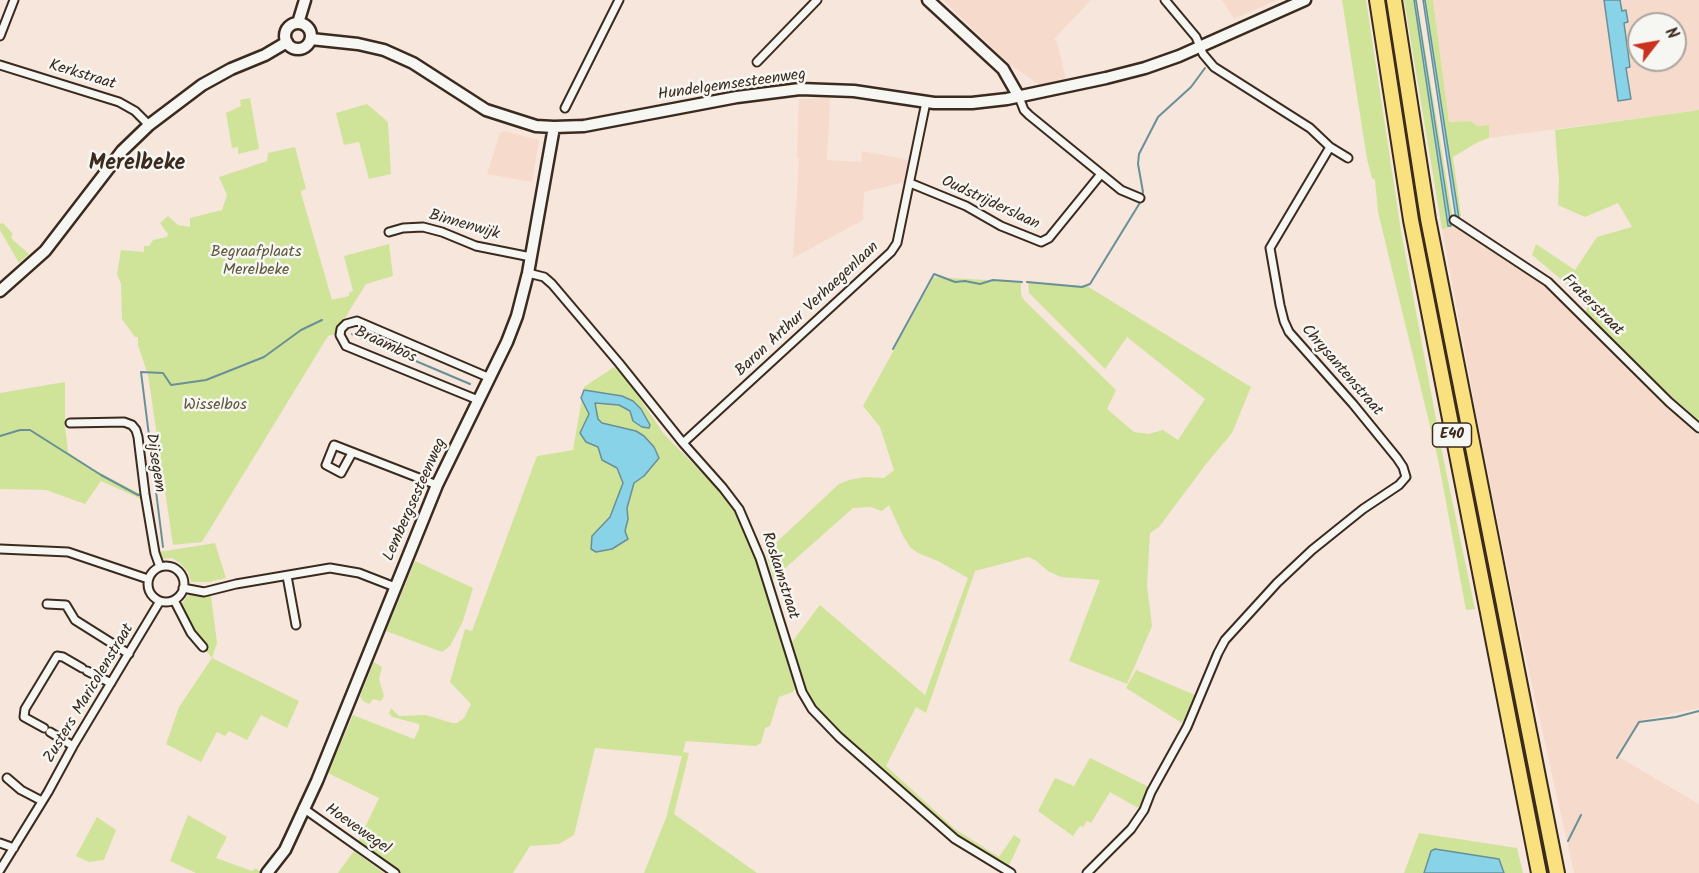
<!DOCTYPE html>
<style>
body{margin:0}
#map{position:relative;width:1699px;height:873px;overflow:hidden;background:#f6e6dc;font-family:Kalam,sans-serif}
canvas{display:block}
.north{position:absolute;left:1627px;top:12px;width:60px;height:60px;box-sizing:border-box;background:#f6f6f2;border:2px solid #aba49d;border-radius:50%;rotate:59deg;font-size:16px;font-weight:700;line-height:24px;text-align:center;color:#3b2a1e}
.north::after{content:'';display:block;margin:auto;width:21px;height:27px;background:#c8321e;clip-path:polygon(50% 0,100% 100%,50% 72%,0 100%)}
</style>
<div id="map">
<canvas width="1699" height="873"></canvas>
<div class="north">N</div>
</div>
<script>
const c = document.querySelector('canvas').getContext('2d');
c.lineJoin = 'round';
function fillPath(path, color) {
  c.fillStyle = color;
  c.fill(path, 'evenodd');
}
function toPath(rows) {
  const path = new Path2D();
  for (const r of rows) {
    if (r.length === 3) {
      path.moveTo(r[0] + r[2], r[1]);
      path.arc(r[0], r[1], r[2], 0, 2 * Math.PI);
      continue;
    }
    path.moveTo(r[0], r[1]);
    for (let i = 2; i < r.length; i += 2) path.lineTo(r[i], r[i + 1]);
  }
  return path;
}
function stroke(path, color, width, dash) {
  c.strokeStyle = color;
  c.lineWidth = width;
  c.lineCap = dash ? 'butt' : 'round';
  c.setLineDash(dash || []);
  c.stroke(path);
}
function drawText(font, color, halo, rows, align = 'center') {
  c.font = font + ' Kalam,sans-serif';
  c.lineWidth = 5;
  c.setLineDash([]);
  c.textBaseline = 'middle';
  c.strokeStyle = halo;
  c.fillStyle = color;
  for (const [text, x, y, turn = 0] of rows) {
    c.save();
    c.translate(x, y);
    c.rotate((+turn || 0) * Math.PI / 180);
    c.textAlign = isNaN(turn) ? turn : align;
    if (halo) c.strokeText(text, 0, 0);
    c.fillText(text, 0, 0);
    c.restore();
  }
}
fillPath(toPath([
 [943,0,1091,0,1054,39,1057,42,1066,79,1039,85,1007,62],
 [1222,0,1277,0,1234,19],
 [1433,0,1699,0,1699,110,1489,138,1489,125,1478,126,1469,121,1449,122],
 [1639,24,1675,24,1675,60,1639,60],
 [830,98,827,160,861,162,862,151,909,160,905,182,864,192,863,220,793,258,799,159,797,158,799,99],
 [504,131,539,140,532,182,487,174,500,133],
 [1454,226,1520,266,1543,284,1693,429,1699,438,1699,708,1642,720,1619,757,1699,804,1699,873,1574,873,1518,622,1478,423,1442,229]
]), '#f6dbcc');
fillPath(toPath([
 [1342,0,1366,0,1401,231,1443,457,1475,609,1466,610,1438,459,1378,212,1375,180,1372,178,1367,159],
 [1404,0,1417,0,1454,226,1442,229],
 [1423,0,1433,0,1449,122,1470,121,1478,126,1489,125,1489,138,1478,142,1453,157,1461,216,1456,219],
 [250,98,259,149,238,154,238,147,232,148,226,113,241,106,240,100],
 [367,104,388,122,391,174,369,179,359,142,344,145,336,113],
 [1699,110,1699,421,1631,360,1585,313,1589,303,1532,255,1536,244,1575,270,1597,237,1632,227,1618,203,1585,217,1558,205,1559,181,1555,130],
 [295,147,306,189,301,191,301,193,332,300,349,296,349,293,353,291,344,256,389,244,393,276,366,284,335,334,328,336,202,542,173,545,148,375,138,345,138,337,135,337,122,319,121,284,117,274,121,250,144,252,144,246,149,246,153,240,167,237,168,234,160,223,168,216,178,225,190,227,190,218,222,210,227,195,219,177,267,161,268,153],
 [3,223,13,234,11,237,13,240,29,254,19,263,0,230,0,224],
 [934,277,1021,282,1021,294,1024,300,1116,390,1107,409,1134,432,1149,434,1163,430,1178,440,1205,399,1127,337,1105,369,1029,293,1028,282,1087,286,1251,387,1232,433,1206,464,1159,527,1150,533,1147,586,1152,626,1127,684,1069,661,1100,580,1061,577,1048,571,1035,560,1028,557,975,571,926,713,916,707,886,766,955,829,999,857,1014,835,1021,840,1008,867,951,833,921,808,824,716,810,699,792,642,820,605,925,695,968,578,938,561,918,553,910,547,903,536,889,505,882,511,871,507,853,508,773,579,766,552,839,484,849,480,865,477,884,478,894,470,880,427,863,406],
 [614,367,627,380,664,434,718,489,734,511,748,537,794,681,795,689,793,692,779,697,770,726,765,728,761,743,756,746,686,741,683,752,689,753,674,814,757,873,644,873,666,818,682,756,595,748,574,835,559,844,530,846,513,873,397,873,357,844,379,798,328,773,353,715,414,739,419,729,419,724,392,717,389,713,391,708,399,716,426,715,452,723,457,723,464,718,471,704,450,682,465,629,472,631,537,456,573,450,584,387],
 [65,382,65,425,68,452,93,469,140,494,141,499,101,481,85,504,46,490,0,489,0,393],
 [215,543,226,578,209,582,191,582,188,572,180,563,172,558,161,559,159,556,159,552],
 [415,561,473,588,463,621,450,646,442,652,386,631],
 [189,594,211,596,217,643,212,658,299,701,287,728,261,715,247,740,229,731,225,736,217,732,201,762,166,744,179,707,212,658,206,651,207,644,192,629,180,606],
 [374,662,382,667,379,679,384,696,381,701,373,699,369,704,363,701,360,696],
 [1136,670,1195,695,1182,723,1126,688],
 [1090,758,1149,787,1138,808,1110,792,1091,823,1087,821,1083,827,1080,826,1073,836,1038,811,1055,778,1074,786],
 [188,815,227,837,216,858,252,871,256,868,261,873,196,873,170,861],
 [97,817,116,830,104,860,89,862,76,856],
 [1419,833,1517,848,1523,873,1504,873,1499,859,1431,851,1424,873,1404,873],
 [354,851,384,873,338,873]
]), '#cfe499');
const water = toPath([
 [1414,0,1416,0,1451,226,1448,226,1414,0],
 [1423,0,1425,0,1459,218,1456,219,1423,0],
 [1604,0,1620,0,1622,11,1626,10,1628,22,1624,23,1630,67,1626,68,1631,99,1618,101,1604,0],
 [584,390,622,396,633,401,641,409,650,425,649,428,642,427,633,421,630,411,619,405,595,403,598,419,602,423,636,431,644,436,654,447,659,458,644,476,634,483,627,508,628,519,625,531,628,539,612,549,596,552,591,549,592,536,610,517,623,483,617,468,602,460,598,447,586,442,580,433,589,414,581,398,584,390],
 [1435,849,1499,859,1504,873,1424,873,1431,851,1435,849]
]);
fillPath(water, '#88d3e8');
stroke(water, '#698f97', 1.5);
stroke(toPath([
 [1027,282,1082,287,1090,284,1141,201,1143,192,1138,164,1139,154,1158,117,1191,87,1205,68],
 [352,334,470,384],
 [893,349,934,274,955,282,965,281,980,284,993,280,1022,282],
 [0,436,20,430,30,430,101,475,138,495,143,494],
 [163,547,141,372,163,373,171,385,206,380,264,357,301,330,322,320],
 [1617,758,1639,722,1676,717,1699,711],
 [1568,841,1581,815]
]), '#698f97', 2);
const street = toPath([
 [1165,0,1196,37,1203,54,1214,67,1310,128,1330,147,1348,158],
 [0,36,14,0],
 [757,62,817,0],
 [0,65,119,102,135,111,149,125],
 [1019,97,1024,110,1029,115,1121,190,1140,198],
 [565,108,619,0],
 [910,183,966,206,1001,226,1041,242,1049,238,1101,174],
 [1454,220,1548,282,1669,402,1699,428],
 [389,232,403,228,423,227,442,232,476,246,531,257],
 [528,273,544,277,552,284,619,363,683,443,723,488,739,509,760,558,802,692,812,709,839,737,955,839,1011,873],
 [478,400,346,346,340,335,341,329,346,324,357,321,490,378],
 [70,423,124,422,132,425,136,430,138,437,145,494,155,553,160,567],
 [683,443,891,252,897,243,926,102],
 [352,453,341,473,326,465,334,445,437,485],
 [0,549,68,552,148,579],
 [166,584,18],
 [287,576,296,625],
 [183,588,204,592,236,584,330,568,359,573,395,587],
 [174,600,191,633,203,647],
 [47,604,66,605,75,620,129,654],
 [87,671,111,683],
 [44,728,24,717,25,709,57,656,63,657,82,668],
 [50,732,73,746],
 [7,778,21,790,42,801],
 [303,808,395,873],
 [0,843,14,848],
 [0,870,48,792,73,746,160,601],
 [1087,873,1131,829,1144,810,1151,792,1187,727,1218,653,1225,640,1277,583,1312,550,1363,509,1399,485,1406,477,1403,467,1397,458,1353,404,1289,332,1284,321,1280,305,1270,248,1330,147]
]);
const secondary = toPath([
 [928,0,1003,69,1019,97],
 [298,23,305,0],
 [298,36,13],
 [311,39,358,44,384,50,413,63,486,110,536,126,554,127,584,126,737,97,800,89,854,91,934,103,972,103,1007,99,1106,78,1145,68,1179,56,1305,0],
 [0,291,45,251,122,151,149,125,202,85,231,69,265,55,287,42],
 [267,873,285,850,317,781,437,485,507,342,517,316,528,273,554,127]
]);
const highway = toPath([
 [1377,0,1411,220,1539,873],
 [1394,0,1428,219,1557,873]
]);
stroke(street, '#3b2a1e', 11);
stroke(secondary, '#3b2a1e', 15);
stroke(highway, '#3b2a1e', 18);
stroke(street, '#f6f6f2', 7);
stroke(secondary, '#f6f6f2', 10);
stroke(highway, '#fae180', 14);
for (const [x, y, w] of [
 [1452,435,39]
]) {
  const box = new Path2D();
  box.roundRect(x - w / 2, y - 12, w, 24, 4.5);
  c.fillStyle = '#f6f6f2';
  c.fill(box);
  stroke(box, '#3b2a1e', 1.5);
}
drawText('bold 15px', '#3b2a1e', null, [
 ["E40",1452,435]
]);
drawText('16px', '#3b2a1e', '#f6f6f2', [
 ["Kerkstraat",82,76,17],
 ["Hundelgemsesteenweg",732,86,-8],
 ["Oudstrijderslaan",990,204,25],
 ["Binnenwijk",464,226,16],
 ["Fraterstraat",1592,306,45],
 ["Baron Arthur Verhaegenlaan",808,310,-43],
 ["Braambos",385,346,25],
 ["Chrysantenstraat",1341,371,49],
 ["Dijsegem",154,463,81],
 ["Lembergsesteenweg",416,500,-66],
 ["Roskamstraat",779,576,72],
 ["Zusters Maricolenstraat",90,694,-59],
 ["Hoevewegel",357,830,35]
]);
drawText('16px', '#60583d', '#f6f6f2', [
 ["Begraafplaats",256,253],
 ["Merelbeke",256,271],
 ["Wisselbos",215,406]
]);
drawText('bold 22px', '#3b2a1e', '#f6f6f2', [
 ["Merelbeke",137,165]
]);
</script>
